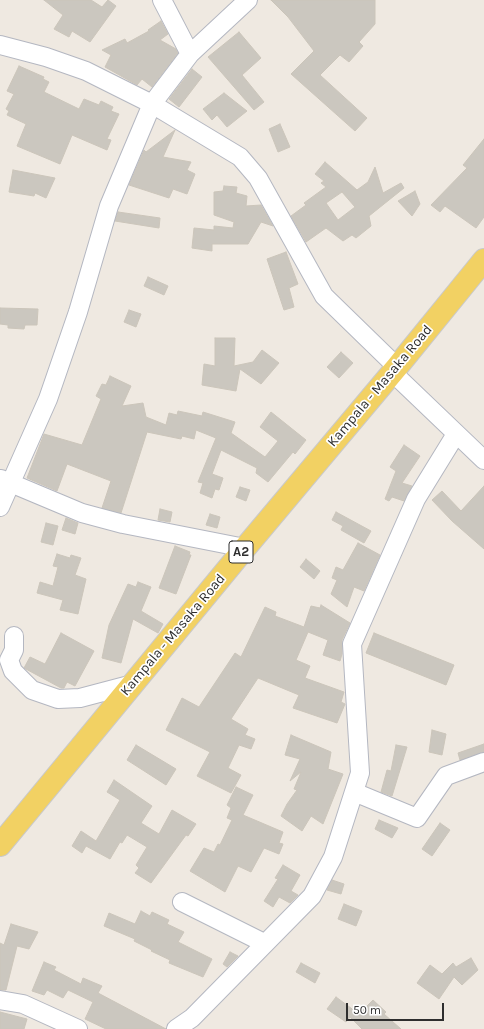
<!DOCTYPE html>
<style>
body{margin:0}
#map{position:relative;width:484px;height:1029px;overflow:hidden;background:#efe9e1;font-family:Karla,sans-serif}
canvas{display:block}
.scale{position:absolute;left:346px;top:1003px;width:98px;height:18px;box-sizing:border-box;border:2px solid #2e2e2e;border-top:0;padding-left:5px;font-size:12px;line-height:14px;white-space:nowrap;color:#2e2e2e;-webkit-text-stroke:3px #fff;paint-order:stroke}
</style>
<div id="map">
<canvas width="484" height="1029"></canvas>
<div class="scale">50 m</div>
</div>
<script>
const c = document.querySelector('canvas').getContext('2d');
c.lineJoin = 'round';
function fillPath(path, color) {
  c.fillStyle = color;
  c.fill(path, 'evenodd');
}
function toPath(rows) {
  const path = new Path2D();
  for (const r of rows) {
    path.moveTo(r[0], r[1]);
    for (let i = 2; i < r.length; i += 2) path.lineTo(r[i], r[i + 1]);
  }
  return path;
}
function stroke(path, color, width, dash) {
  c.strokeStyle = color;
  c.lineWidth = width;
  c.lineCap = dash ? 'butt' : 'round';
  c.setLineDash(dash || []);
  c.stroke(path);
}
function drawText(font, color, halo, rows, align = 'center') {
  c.font = font + ' Karla,sans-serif';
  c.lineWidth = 3.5;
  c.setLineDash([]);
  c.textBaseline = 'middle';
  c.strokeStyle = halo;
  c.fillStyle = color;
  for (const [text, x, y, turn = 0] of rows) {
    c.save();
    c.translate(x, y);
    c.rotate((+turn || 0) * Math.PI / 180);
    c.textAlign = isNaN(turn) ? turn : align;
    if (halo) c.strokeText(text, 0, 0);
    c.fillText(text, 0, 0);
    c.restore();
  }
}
const building = toPath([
 [44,0,91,0,102,7,108,0,116,6,90,42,72,31,69,37,54,29,63,15,44,0],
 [271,0,375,0,375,24,359,42,363,46,349,62,340,55,320,75,367,118,355,131,291,74,314,51,288,17,271,0],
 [161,21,168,34,160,40,176,49,178,53,152,87,142,79,137,85,105,67,111,55,102,50,125,39,127,43,149,31,148,30,161,21],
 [239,32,261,58,242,75,264,102,254,110,208,57,239,32],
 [19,66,44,77,43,79,49,82,44,92,79,109,84,99,99,105,101,101,113,107,111,111,119,114,107,139,111,140,107,150,72,135,60,164,17,146,26,124,7,115,9,111,6,109,14,94,7,91,19,66],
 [192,69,202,77,179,107,169,99,192,69],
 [224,93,247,111,227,127,217,115,212,120,203,109,224,93],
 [280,124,290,147,278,152,269,129,280,124],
 [175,130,163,157,191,162,187,170,195,174,187,194,173,189,169,198,129,185,144,150,146,152,175,130],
 [484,139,484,217,476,228,445,206,440,212,431,205,467,168,463,165,484,139],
 [325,162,357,190,368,182,375,167,383,193,401,183,404,188,369,216,371,226,356,238,352,235,343,241,326,228,306,242,291,216,306,205,304,203,326,187,321,183,324,181,315,174,325,162],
 [342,192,355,207,338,220,326,203,342,192],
 [13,170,55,178,46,198,35,193,34,196,9,192,13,170],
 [224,186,237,187,236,193,247,196,246,206,261,205,273,226,261,222,248,244,212,244,212,251,192,248,194,228,214,230,214,226,233,228,234,222,214,215,214,192,223,191,224,186],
 [415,191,420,204,412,216,398,201,415,191],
 [118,212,160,218,159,228,115,221,118,212],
 [286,252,298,284,289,288,294,307,284,310,267,259,286,252],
 [148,277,168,286,164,295,144,286,148,277],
 [0,308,38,309,37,325,25,325,24,329,8,328,8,325,0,324,0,308],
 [129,310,141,314,136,327,124,322,129,310],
 [215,338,235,338,234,366,253,362,262,350,279,363,261,384,240,369,236,391,202,385,204,364,215,366,215,338],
 [341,352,353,363,339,378,327,367,341,352],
 [110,376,131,386,122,406,143,403,146,417,166,425,169,413,177,415,178,411,202,416,203,412,235,422,231,433,265,457,278,441,260,427,271,412,306,440,295,454,293,452,268,482,256,473,257,468,221,450,212,474,223,478,219,490,215,489,212,498,200,493,203,483,198,482,216,438,196,430,194,439,182,436,181,439,147,432,121,513,102,508,111,481,67,464,57,491,27,478,44,434,82,445,101,399,96,396,102,384,106,385,110,376],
 [404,445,420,456,402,483,412,486,404,501,392,497,389,501,385,499,396,471,390,467,404,445],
 [484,486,484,549,452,521,432,500,442,491,461,511,484,486],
 [240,487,250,490,246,501,236,497,240,487],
 [160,509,172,512,170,522,158,520,160,509],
 [336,512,371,531,364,543,341,530,343,526,332,520,336,512],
 [210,514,220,517,217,528,206,525,210,514],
 [66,518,78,523,75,534,62,530,66,518],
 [46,523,58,526,53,545,41,542,46,523],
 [358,543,380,555,364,591,354,587,347,607,331,594,337,580,332,578,336,567,343,570,358,543],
 [175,546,190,552,189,555,191,555,176,594,159,588,175,546],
 [57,554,70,558,71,555,81,558,75,575,86,579,78,614,60,610,63,600,37,593,40,582,53,586,58,567,53,566,57,554],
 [306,559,320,571,314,579,300,567,306,559],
 [138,582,151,587,141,611,163,624,158,633,133,619,121,663,102,658,109,625,128,584,136,587,138,582],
 [321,605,350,623,342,640,342,654,340,661,323,655,328,640,308,632,296,660,310,666,305,678,344,692,341,702,345,704,337,723,293,708,299,695,258,678,231,719,248,729,245,735,255,739,251,749,239,745,228,768,241,775,231,793,197,776,210,752,166,730,182,698,199,707,235,653,241,657,265,607,276,612,275,616,304,627,311,606,320,608,321,605],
 [61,633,94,651,75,686,67,682,64,688,61,688,24,668,30,657,45,664,61,633],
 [374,633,454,665,446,685,366,653,374,633],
 [432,730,446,734,442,755,429,752,432,730],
 [291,735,331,752,328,769,343,774,323,824,311,816,302,831,281,816,287,804,297,790,294,789,301,772,290,781,300,759,285,755,291,735],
 [484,744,484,752,460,760,458,753,484,744],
 [136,745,176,769,166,785,127,760,136,745],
 [396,745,407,747,392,796,381,792,387,770,391,771,396,745],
 [114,780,152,806,141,823,159,834,172,810,196,824,188,836,186,835,151,883,135,873,139,868,136,865,147,847,127,835,122,843,120,842,110,859,86,846,82,853,72,846,81,831,96,841,120,800,107,792,114,780],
 [236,787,253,795,243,815,283,832,279,843,283,844,279,854,264,848,251,872,238,866,225,892,190,871,204,848,214,852,218,844,220,845,232,820,227,818,231,808,227,805,236,787],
 [379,820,398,828,392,838,375,829,379,820],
 [440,823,450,830,432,856,422,849,440,823],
 [283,865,300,875,291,891,298,895,290,903,279,897,273,907,264,901,278,879,275,878,283,865],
 [332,880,344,884,341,894,327,890,332,880],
 [344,904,362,911,356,926,338,919,344,904],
 [141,911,150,916,152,912,169,920,167,924,184,932,178,942,212,959,203,977,169,963,170,960,151,951,152,950,134,941,135,939,104,926,109,913,135,924,141,911],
 [11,924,38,932,29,949,17,946,6,990,0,990,0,943,4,945,11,924],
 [230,952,238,956,227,967,223,964,230,952],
 [471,958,478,970,462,985,454,977,439,999,417,983,430,965,442,974,453,963,456,967,471,958],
 [44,962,56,967,54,970,81,984,83,978,102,986,98,993,166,1029,106,1029,85,1019,93,1002,68,990,63,998,47,990,44,995,32,991,44,962],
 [301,963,320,973,315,983,296,972,301,963],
 [336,997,359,1014,373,1000,386,1012,384,1014,401,1029,362,1029,350,1017,346,1022,327,1009,336,997],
 [0,1012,27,1019,24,1029,0,1029,0,1012]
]);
fillPath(building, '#cbc7bf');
stroke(building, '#cbc5ba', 1);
const minor = toPath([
 [162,0,190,54],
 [0,45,46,57,86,71,152,104,240,157,258,178,324,296,397,367],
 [392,372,484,460],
 [1,479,82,513,123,524,245,548],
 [0,507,48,399,78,312,109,206,152,104,190,54,248,0],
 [14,636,14,650,9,660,13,671,32,690,58,699,80,698,133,684],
 [354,792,417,818,446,776,484,762],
 [182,902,264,943],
 [0,1000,23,1004,78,1029],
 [176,1029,192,1018,312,896,333,857,360,773,352,644,416,499,456,434]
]);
const major = toPath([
 [0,845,245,548,397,367,484,260]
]);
stroke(minor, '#b4b7c1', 20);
stroke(major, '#c9c9c9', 24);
stroke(minor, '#fff', 18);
stroke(major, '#f2d163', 22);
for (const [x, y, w] of [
 [241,552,24]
]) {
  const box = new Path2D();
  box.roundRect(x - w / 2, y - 11, w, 22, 3);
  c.fillStyle = '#fff';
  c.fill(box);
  stroke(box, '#2e2e2e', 1);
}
drawText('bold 13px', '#2e2e2e', null, [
 ["A2",241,552]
]);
drawText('14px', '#2e2e2e', '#fff', [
 ["Kampala - Masaka Road",380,386,-50],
 ["Kampala - Masaka Road",173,635,-50]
]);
</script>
